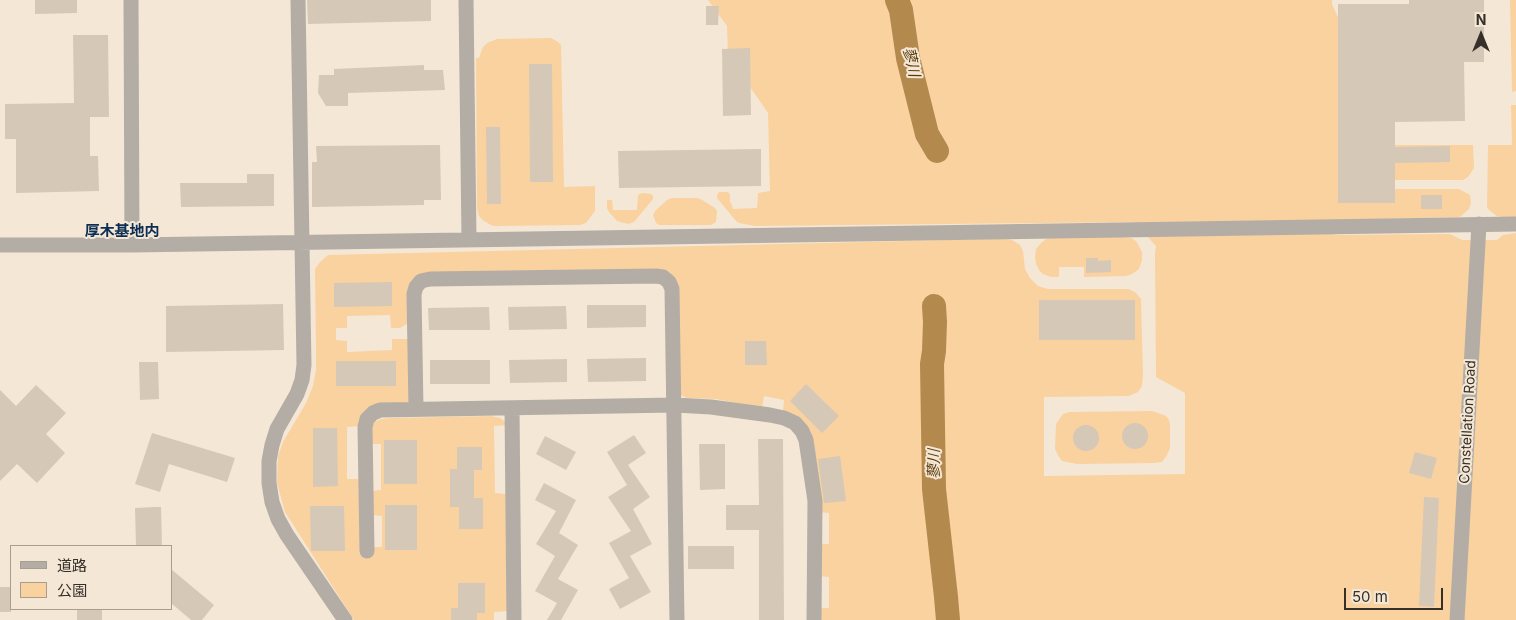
<!DOCTYPE html>
<meta charset="utf-8">
<style>
body{margin:0}
#map{position:relative;width:1516px;height:620px;overflow:hidden;background:#f5e7d5;font-family:Inter,"Noto Sans JP",sans-serif}
canvas{display:block}
.legend{position:absolute;left:10px;top:545px;width:162px;height:65px;box-sizing:border-box;background:#f5e7d5;border:1px solid #a89e90;margin:0;padding:6px 9px;list-style:none;font-size:15px;color:#353029}
.legend li{display:flex;align-items:center;gap:10px;height:25px}
.legend b{width:25px;border:1px solid #a89e90}
.north{position:absolute;left:1456px;top:10px;width:50px;height:50px;-webkit-text-stroke:4px #f5e7d5;paint-order:stroke;rotate:0deg;font-size:14px;font-weight:700;line-height:20px;text-align:center;color:#353029}
.north::after{content:'';display:block;margin:auto;width:18px;height:22px;background:#353029;clip-path:polygon(50% 0,100% 100%,50% 72%,0 100%)}
.scale{position:absolute;left:1344px;top:588px;width:99px;height:22px;box-sizing:border-box;border:2px solid #353029;border-top:0;padding-left:6px;font-size:15px;line-height:18px;white-space:nowrap;color:#353029;-webkit-text-stroke:4px #f5e7d5;paint-order:stroke}
</style>
<div id="map">
<canvas width="1516" height="620"></canvas>
<ul class="legend">
<li><b style="height:6px;background:#b3ada6"></b>道路</li>
<li><b style="height:14px;background:#f9d2a0"></b>公園</li>
</ul>
<div class="north">N</div>
<div class="scale">50 m</div>
</div>
<script>
const c = document.querySelector('canvas').getContext('2d');
c.lineJoin = 'round';
function fillPath(path, color) {
  c.fillStyle = color;
  c.fill(path, 'evenodd');
}
function toPath(rows) {
  const path = new Path2D();
  for (const r of rows) {
    if (r.length === 3) {
      path.moveTo(r[0] + r[2], r[1]);
      path.arc(r[0], r[1], r[2], 0, 2 * Math.PI);
      continue;
    }
    path.moveTo(r[0], r[1]);
    for (let i = 2; i < r.length; i += 2) path.lineTo(r[i], r[i + 1]);
  }
  return path;
}
function stroke(path, color, width, dash) {
  c.strokeStyle = color;
  c.lineWidth = width;
  c.lineCap = dash ? 'butt' : 'round';
  c.setLineDash(dash || []);
  c.stroke(path);
}
function drawText(font, color, halo, rows, align = 'center') {
  c.font = font + ' Inter,"Noto Sans JP",sans-serif';
  c.lineWidth = 4;
  c.setLineDash([]);
  c.textBaseline = 'middle';
  c.strokeStyle = halo;
  c.fillStyle = color;
  for (const [text, x, y, turn = 0] of rows) {
    c.save();
    c.translate(x, y);
    c.rotate((+turn || 0) * Math.PI / 180);
    c.textAlign = isNaN(turn) ? turn : align;
    if (halo) c.strokeText(text, 0, 0);
    c.fillText(text, 0, 0);
    c.restore();
  }
}
fillPath(toPath([
 [708,0,1332,0,1332,4,1395,145,1473,145,1474,168,1468,177,1463,180,1395,180,1395,189,1459,189,1470,195,1471,203,1469,209,1460,217,1335,220,1335,235,1439,234,1450,234,1462,240,1497,240,1503,235,1516,233,1516,620,819,620,819,608,829,608,829,577,819,576,819,544,829,544,829,513,819,512,813,442,783,411,784,400,764,396,762,408,716,399,687,398,681,395,677,386,674,282,422,275,409,320,407,324,400,328,391,328,390,315,347,316,347,328,336,328,336,340,347,341,347,352,392,350,392,339,410,339,410,396,408,404,360,426,347,427,347,479,362,479,372,547,382,547,382,516,372,515,372,491,381,490,381,444,372,444,372,426,374,422,381,419,392,418,491,416,500,418,504,421,507,425,494,426,495,493,506,494,508,611,494,612,494,620,354,620,285,512,277,483,278,456,283,442,306,403,313,386,316,370,316,351,315,269,320,262,328,255,988,239,1002,238,1012,240,1020,245,1023,251,1025,269,1030,278,1038,286,1048,289,1129,289,1136,293,1141,299,1143,376,1142,386,1138,392,1129,396,1044,397,1044,476,1185,474,1185,393,1156,377,1155,253,1156,246,1134,222,755,226,739,223,736,221,717,198,717,195,719,192,728,192,730,195,730,202,732,205,733,209,757,208,758,193,770,191,768,113,728,55,727,26],
 [1510,0,1516,0,1516,91,1512,92],
 [551,38,558,42,561,45,564,187,595,186,595,211,586,223,580,225,493,226,484,221,479,216,477,208,476,58,479,58,483,47,487,43,497,39],
 [1511,105,1516,105,1516,217,1502,217,1497,216,1489,210,1487,207,1488,145,1512,145],
 [642,193,651,194,653,196,653,199,634,222,628,224,617,221,609,212,607,208,607,200,612,200,613,210,637,210,638,195],
 [672,198,698,198,702,200,715,208,717,211,716,222,711,225,659,225,656,223,653,215,656,210,667,200],
 [1053,237,1125,237,1131,238,1136,241,1139,246,1142,252,1142,260,1139,269,1132,274,1126,276,1084,277,1084,267,1059,267,1059,277,1051,277,1043,274,1039,270,1036,264,1035,257,1036,249,1041,243,1046,239],
 [1152,411,1164,415,1168,418,1170,424,1170,448,1167,455,1162,462,1153,463,1077,464,1062,461,1059,457,1055,449,1056,424,1063,414,1069,412]
]), '#f9d2a0');
stroke(toPath([
 [897,0,901,10,908,58,927,134,937,151],
 [934,306,935,322,934,351,932,364,934,489,946,597,948,620]
]), '#b4894e', 24);
fillPath(toPath([
 [35,0,77,0,77,13,35,14],
 [307,0,431,0,431,21,308,24],
 [1409,0,1484,0,1484,62,1464,62,1465,121,1395,122,1395,147,1450,146,1450,162,1395,163,1395,203,1338,203,1338,4,1409,4],
 [706,6,719,6,718,25,706,25],
 [73,35,108,35,109,117,90,117,90,156,98,156,99,191,16,193,16,139,5,139,5,104,74,103],
 [750,48,751,115,723,116,722,49],
 [529,64,552,64,553,182,530,182],
 [424,65,424,70,443,70,445,90,348,93,348,106,326,106,318,93,319,75,334,75,334,69],
 [486,127,500,127,501,204,487,204],
 [440,145,441,200,424,200,424,205,312,207,312,162,317,162,316,146],
 [761,149,761,186,619,188,618,151],
 [247,174,274,174,274,206,181,207,180,183,247,183],
 [1421,195,1442,195,1442,209,1421,209],
 [1086,258,1098,258,1098,261,1111,260,1111,272,1086,273],
 [392,282,392,306,334,307,334,283],
 [1039,300,1135,300,1135,340,1039,340],
 [283,304,284,350,166,352,166,306],
 [587,305,646,305,646,327,587,328],
 [566,306,567,329,509,330,508,307],
 [489,307,490,330,429,330,428,308],
 [745,341,766,341,767,365,745,365],
 [646,358,646,381,588,382,587,359],
 [567,359,567,382,510,383,509,360],
 [430,360,490,360,490,384,430,384],
 [336,361,396,361,396,386,336,386],
 [139,362,158,362,159,399,140,400],
 [806,384,839,416,822,433,790,401],
 [36,385,66,413,46,434,65,453,37,483,17,464,0,481,0,390,16,406],
 [1135,436,13],
 [1086,438,13],
 [313,428,337,428,338,486,313,487],
 [152,433,235,458,227,482,169,464,160,492,135,484],
 [634,435,646,453,628,465,650,497,633,509,652,544,630,556,651,592,620,609,609,589,629,578,609,543,631,531,608,497,627,485,607,452],
 [545,436,576,452,566,470,536,454],
 [758,439,783,439,784,620,759,620,759,530,726,530,726,505,759,505],
 [384,440,417,440,417,484,384,484],
 [699,444,725,444,725,489,700,490],
 [457,447,482,447,482,470,474,470,474,498,483,498,483,529,459,529,459,507,450,507,450,469,457,469],
 [1415,452,1437,458,1431,479,1409,473],
 [840,456,846,501,824,503,818,459],
 [544,483,576,500,559,533,578,545,558,579,578,590,561,620,547,620,557,603,535,591,555,556,536,544,556,511,535,500],
 [1424,497,1439,498,1434,607,1419,606],
 [385,505,417,505,417,550,385,550],
 [310,506,344,506,345,551,311,551],
 [155,507,161,507,162,546,136,546,135,508],
 [688,546,734,546,734,569,688,569],
 [171,569,214,605,202,620,191,620,171,603],
 [458,583,485,583,485,613,477,613,477,620,451,620,451,608,458,608],
 [0,587,11,587,11,612,0,612],
 [77,609,102,609,102,620,77,620]
]), '#d6c8b7');
stroke(toPath([
 [131,0,132,245],
 [298,0,304,365,302,380,297,394,277,429,272,445,269,461,269,483,272,502,278,519,287,535,345,620],
 [466,0,469,239],
 [0,245,132,245,1516,224],
 [512,408,514,620],
 [416,409,414,294,416,287,421,281,430,279,656,276,663,277,669,282,672,289,677,620],
 [367,551,365,427,367,419,373,413,380,410,675,405,711,407,770,415,784,418,795,423,802,431,806,440,815,501,814,620],
 [1457,620,1479,224]
]), '#b3ada6', 15);
drawText('14px', '#353029', '#f5e7d5', [
 ["Constellation Road",1468,422,-87]
]);
drawText('italic 15px', '#593b0a', '#f5e7d5', [
 ["蓼川",911,62,77],
 ["蓼川",934,464,-90]
]);
drawText('bold 15px', '#0b2e54', '#f5e7d5', [
 ["厚木基地内",122,231]
]);
</script>
